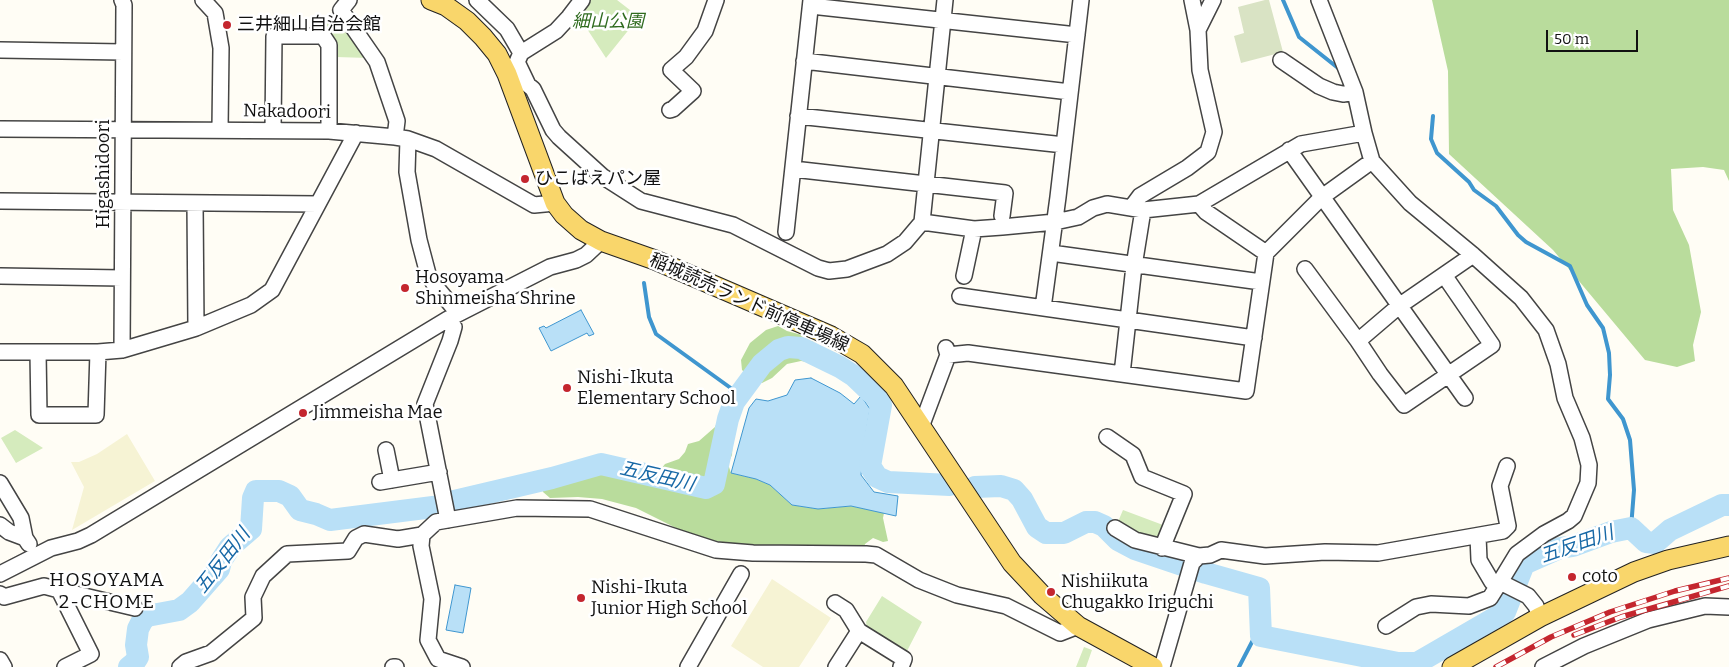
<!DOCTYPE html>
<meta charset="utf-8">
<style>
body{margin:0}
#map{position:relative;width:1729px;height:667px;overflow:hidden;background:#fffdf5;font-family:Bitter,serif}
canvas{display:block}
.scale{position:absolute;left:1546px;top:30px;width:92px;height:22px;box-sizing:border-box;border:2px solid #111;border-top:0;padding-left:6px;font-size:15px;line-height:18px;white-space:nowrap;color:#111;-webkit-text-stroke:4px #fff;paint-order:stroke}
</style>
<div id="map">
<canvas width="1729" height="667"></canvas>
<div class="scale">50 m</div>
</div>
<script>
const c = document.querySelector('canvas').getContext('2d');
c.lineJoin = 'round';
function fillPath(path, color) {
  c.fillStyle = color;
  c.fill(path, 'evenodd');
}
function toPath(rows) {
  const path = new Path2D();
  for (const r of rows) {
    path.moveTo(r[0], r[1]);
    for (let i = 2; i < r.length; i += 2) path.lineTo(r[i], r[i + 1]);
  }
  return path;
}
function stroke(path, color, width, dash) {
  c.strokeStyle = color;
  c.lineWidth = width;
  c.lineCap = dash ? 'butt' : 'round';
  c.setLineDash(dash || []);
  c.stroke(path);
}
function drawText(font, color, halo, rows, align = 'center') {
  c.font = font + ' Bitter,"Noto Sans JP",serif';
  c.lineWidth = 5;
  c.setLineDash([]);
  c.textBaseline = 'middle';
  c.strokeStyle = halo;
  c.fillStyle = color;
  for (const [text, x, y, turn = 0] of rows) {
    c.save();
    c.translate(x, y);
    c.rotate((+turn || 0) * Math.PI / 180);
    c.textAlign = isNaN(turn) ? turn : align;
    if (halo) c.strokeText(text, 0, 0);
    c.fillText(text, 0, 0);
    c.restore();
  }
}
fillPath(toPath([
 [127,434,155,481,72,530,84,487,71,462,79,462,97,454],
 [772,579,831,618,799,667,763,667,731,646]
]), '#f6f3d4');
fillPath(toPath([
 [590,0,617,0,639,17,606,58,578,15],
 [325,23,346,23,369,58,336,57,335,41,329,33,326,32],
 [15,430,43,448,16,463,1,438],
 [1123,510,1163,525,1157,539,1141,536,1117,524],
 [882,596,922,622,907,651,867,628,866,622],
 [1084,647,1092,650,1086,667,1076,667]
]), '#d5ebbd');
fillPath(toPath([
 [1432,0,1729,0,1729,181,1724,170,1703,167,1671,169,1673,210,1689,245,1701,312,1693,345,1695,361,1677,367,1645,360,1553,250,1449,154,1448,71],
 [778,326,787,331,802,335,804,339,814,342,812,345,815,348,807,362,801,361,787,364,772,378,762,383,756,382,742,370,741,360,750,343,766,330],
 [725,404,741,405,733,437,732,455,728,464,731,473,756,479,770,485,792,505,818,509,851,506,884,513,883,518,888,541,883,542,873,538,865,544,863,551,765,547,698,539,636,508,602,499,578,497,550,498,543,492,541,485,541,476,587,465,592,462,657,474,665,464,679,459,685,452,688,444,699,441,715,427]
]), '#b9dc9c');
fillPath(toPath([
 [1265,0,1269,0,1283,52,1241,63,1234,36,1244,33,1238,7]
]), '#d9e3c4');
const water = toPath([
 [581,310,594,334,589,336,587,333,551,351,539,328,544,326,546,328,581,310],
 [811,378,840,393,854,404,861,396,870,409,864,445,861,475,874,492,898,496,896,516,851,506,818,509,792,505,770,485,756,479,731,473,749,408,756,399,768,401,787,395,795,380,811,378],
 [455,585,471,588,463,633,446,630,455,585]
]);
fillPath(water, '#b9e0f7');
stroke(water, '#3f96cf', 1);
stroke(toPath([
 [1283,0,1299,37,1338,68],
 [1433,116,1431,139,1437,153,1469,182,1474,190,1496,206,1518,235,1526,242,1570,266,1587,305,1603,328,1609,353,1610,375,1608,399,1623,419,1630,440,1634,490,1631,528],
 [644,283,649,317,656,334,739,394],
 [1239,667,1253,640,1261,636]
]), '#3f96cf', 4);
stroke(toPath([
 [975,487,1001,486,1014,490,1022,499,1037,527,1046,533,1064,533,1086,522,1095,522,1104,526,1118,540,1135,549,1206,573,1259,588,1261,636,1398,663,1417,663,1505,612,1524,564,1560,548,1573,546,1611,532,1631,528,1646,542,1655,543,1670,530,1722,505,1729,505],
 [450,502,552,478,601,464,706,488,714,484,728,419,734,402,762,364,779,350,788,347,801,348,840,367,854,376,876,397,881,405,870,466,877,477,888,482,950,485],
 [129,667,134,663,138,657,136,645,138,629,142,621,147,616,179,610,190,602,219,569,221,561,230,547,251,529,253,498,256,491,279,491,290,496,300,510,316,514,330,520,441,506]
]), '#b9e0f7', 22);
const minor = toPath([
 [122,0,124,5,122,350],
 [203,0,215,13,221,48,220,129],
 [349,0,341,10,377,62,397,121,395,137],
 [477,0,507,29,521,53,556,31,569,17,582,0],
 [1319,0,1355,92,1364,133,1372,161,1410,203,1473,255,1521,298,1546,330,1558,364,1565,398,1582,438,1589,465,1588,483,1574,516,1568,521,1544,534,1517,554,1500,582,1528,596,1536,606,1540,617],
 [811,6,1077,35],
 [1198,30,1213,0],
 [0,50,123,52],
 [521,53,517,62,528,85,533,89,553,130,559,137,602,176,641,201,733,225,818,268,829,271,847,269,887,254,905,242,922,222,945,0],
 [1281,60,1319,86,1333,92,1343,94,1355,92],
 [804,61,1070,92],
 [670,110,673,109,693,91,671,70,686,57,705,31,716,0],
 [798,116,1064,145],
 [0,129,329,131,395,137,408,139,436,149,534,205,555,203],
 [273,130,274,36,323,36,329,45,329,131],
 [408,139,407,172,419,240,428,274,436,287,458,313],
 [1289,150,1465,398],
 [793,169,1005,193,1002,216],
 [0,201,318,204],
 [195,203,196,328],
 [1199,204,1206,212,1266,253],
 [1131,208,1140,196,1187,168,1208,152,1214,132,1200,70,1198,30,1192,0],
 [922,222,974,229,1002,227,1055,222,1078,217,1093,208,1107,204,1143,210,1199,204,1301,144,1364,133],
 [786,232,811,0],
 [1051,253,1261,282],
 [1305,269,1358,341,1380,374,1404,405,1492,345,1444,275],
 [0,276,122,278],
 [964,276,974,229],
 [960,296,1254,338],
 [1043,308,1058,197,1081,0],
 [448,319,454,327,450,341,425,404,448,520],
 [1358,341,1399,306,1473,255],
 [0,352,98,352,122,350,196,328,251,305,272,290,356,133],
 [38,352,39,415,96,415,98,352],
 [948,355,968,353,1246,391,1266,253,1322,197,1372,161],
 [1122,374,1134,266,1143,210],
 [921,427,948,355,946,348],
 [1107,437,1133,455,1142,477,1184,494,1162,548],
 [386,450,392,480],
 [380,482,439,472],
 [0,483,21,518,25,538],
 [0,525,9,532,25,538,29,544],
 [1115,528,1135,540,1199,556,1210,555,1221,550,1265,556,1325,552,1378,553,1503,531,1508,526,1500,486,1507,466],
 [1478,536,1479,560,1492,582,1498,586],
 [0,574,51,548,78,541,91,535,448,319,550,267,576,260,586,255,601,241],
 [59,590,135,608],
 [0,594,4,597,44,586,59,590,91,654,65,667],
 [835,603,846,610,859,631,904,659,901,667],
 [1386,626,1416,607,1431,604,1469,606,1490,598,1500,582],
 [0,660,4,667],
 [180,667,186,662,211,653,254,618,253,597,263,576,287,554,348,551,356,538,364,534,398,539,422,535],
 [393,667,396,667],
 [462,667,438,659,428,640,432,599,421,546,422,535,436,522,517,508,590,509,716,550,753,553,866,554,876,555,919,580,957,595,1006,606,1060,633,1078,626],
 [688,667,741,574],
 [836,667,859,631],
 [1162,667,1192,563,1199,556],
 [1543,667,1584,646,1648,620,1705,606,1729,607]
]);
const major = toPath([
 [431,0,446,6,467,21,483,37,497,54,507,74,555,203,564,215,581,230,601,241,655,260,831,336,862,354,894,386,1012,563,1042,595,1078,626,1153,667],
 [1452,667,1540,617,1634,572,1668,560,1729,546]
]);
stroke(minor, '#444', 18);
stroke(major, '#222', 21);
stroke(minor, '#fff', 15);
stroke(major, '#f9d66b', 19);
const rail = toPath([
 [1574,635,1621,617,1729,586],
 [1496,667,1551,637,1610,612,1675,591,1729,578]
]);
stroke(rail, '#c4262e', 5.5);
stroke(rail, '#fff', 4, [11]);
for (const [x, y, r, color] of [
 [227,25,5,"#c4262e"],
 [525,179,5,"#c4262e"],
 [405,288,5,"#c4262e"],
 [567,388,5,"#c4262e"],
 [303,413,5,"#c4262e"],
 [1572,577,5,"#c4262e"],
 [1051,592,5,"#c4262e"],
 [581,598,5,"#c4262e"]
]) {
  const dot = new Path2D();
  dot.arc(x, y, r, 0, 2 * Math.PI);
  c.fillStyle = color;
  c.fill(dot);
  stroke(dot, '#fff', 2);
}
drawText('italic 18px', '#2f6b1f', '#fff', [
 ["細山公園",608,22]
]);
drawText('18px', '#111', '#fff', [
 ["三井細山自治会館",237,25],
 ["ひこばえパン屋",535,179],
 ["Hosoyama",415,278],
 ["Shinmeisha Shrine",415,299],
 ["Nishi-Ikuta",577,378],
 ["Elementary School",577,399],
 ["Jimmeisha Mae",313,413],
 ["coto",1582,577],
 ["Nishiikuta",1061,582],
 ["Chugakko Iriguchi",1061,603],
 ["Nishi-Ikuta",591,588],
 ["Junior High School",591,609]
], 'left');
drawText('18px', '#111', '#fff', [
 ["Nakadoori",287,112,1],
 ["Higashidoori",104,174,-90],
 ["稲城読売ランド前停車場線",749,303,24]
]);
drawText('italic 19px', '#1768a6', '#fff', [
 ["五反田川",657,477,13],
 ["五反田川",1577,545,-19],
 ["五反田川",223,561,-52]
]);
c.letterSpacing = '1px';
drawText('19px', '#111', '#fff', [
 ["HOSOYAMA",107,581],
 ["2-CHOME",107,603]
]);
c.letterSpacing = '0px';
</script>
